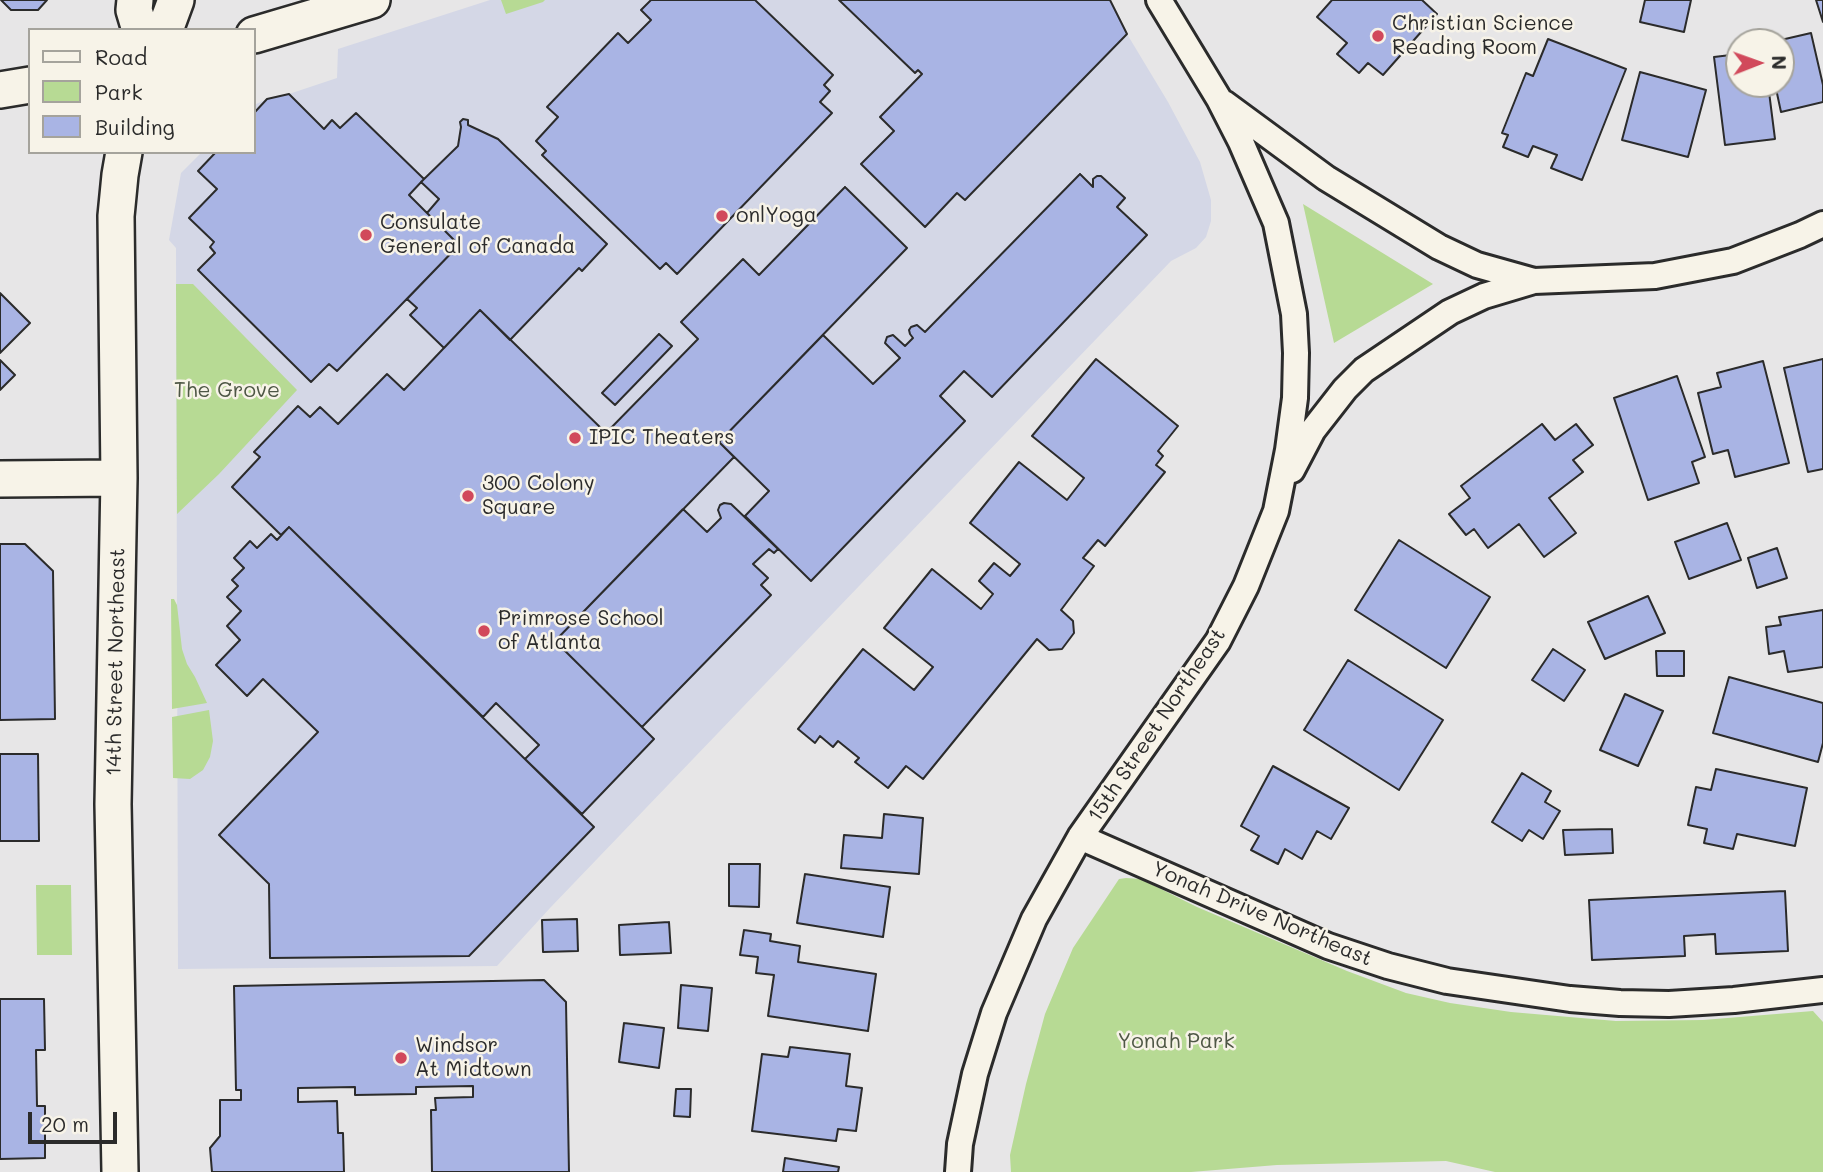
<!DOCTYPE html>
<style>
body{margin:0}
#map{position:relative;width:1823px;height:1172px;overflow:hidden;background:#e7e6e7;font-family:Mali,sans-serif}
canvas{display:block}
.legend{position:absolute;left:28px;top:28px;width:228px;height:126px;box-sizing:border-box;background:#f7f3e8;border:2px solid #a5a39c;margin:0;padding:9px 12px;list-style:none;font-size:21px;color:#2b2b2b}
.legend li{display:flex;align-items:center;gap:14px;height:35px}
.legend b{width:35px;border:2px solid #a5a39c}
.north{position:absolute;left:1725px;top:28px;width:70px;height:70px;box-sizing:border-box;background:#f7f3e8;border:2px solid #a5a39c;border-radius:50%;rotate:89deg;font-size:19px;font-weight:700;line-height:28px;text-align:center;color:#2b2b2b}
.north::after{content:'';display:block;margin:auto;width:24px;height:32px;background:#d1495b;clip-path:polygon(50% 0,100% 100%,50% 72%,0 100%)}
.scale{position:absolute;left:28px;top:1112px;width:89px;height:32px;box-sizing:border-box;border:4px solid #2b2b2b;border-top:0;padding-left:9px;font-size:21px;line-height:24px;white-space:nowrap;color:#2b2b2b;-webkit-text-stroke:5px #f7f3e8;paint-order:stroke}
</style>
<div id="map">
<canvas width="1823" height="1172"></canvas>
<ul class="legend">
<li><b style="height:9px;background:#f7f3e8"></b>Road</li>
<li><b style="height:19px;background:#b7da94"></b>Park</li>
<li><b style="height:19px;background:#a9b4e4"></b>Building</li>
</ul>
<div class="north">N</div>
<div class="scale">20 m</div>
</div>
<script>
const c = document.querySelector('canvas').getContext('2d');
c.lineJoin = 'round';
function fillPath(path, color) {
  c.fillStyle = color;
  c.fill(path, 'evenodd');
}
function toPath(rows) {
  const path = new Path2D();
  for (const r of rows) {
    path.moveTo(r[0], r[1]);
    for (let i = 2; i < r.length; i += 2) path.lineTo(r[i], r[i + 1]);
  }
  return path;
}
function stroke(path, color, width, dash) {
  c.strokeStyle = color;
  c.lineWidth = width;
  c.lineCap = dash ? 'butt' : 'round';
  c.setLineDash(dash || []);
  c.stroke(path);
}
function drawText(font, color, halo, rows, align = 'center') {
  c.font = font + ' Mali,sans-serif';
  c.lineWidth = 5;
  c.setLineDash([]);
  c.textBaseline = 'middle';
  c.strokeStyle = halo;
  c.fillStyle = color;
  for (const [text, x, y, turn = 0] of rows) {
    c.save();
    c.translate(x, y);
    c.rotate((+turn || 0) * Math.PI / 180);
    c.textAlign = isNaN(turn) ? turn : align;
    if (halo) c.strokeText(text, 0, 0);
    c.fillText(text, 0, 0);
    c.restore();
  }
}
fillPath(toPath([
 [490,0,1110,0,1127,34,1168,102,1200,162,1211,200,1211,221,1206,237,1196,248,1171,261,550,908,497,966,178,969,176,248,169,240,181,173,202,152,254,152,254,105,267,99,289,94,337,78,338,49]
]), '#d4d7e6');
fillPath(toPath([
 [501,0,545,0,543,2,506,14],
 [1303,204,1433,284,1334,343],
 [176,284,193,284,297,390,219,474,177,514],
 [171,599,174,599,177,605,182,649,187,664,195,677,207,703,172,709],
 [209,710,213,741,210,757,203,770,190,779,173,778,172,717],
 [1126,878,1141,879,1197,907,1347,971,1406,993,1450,1003,1511,1012,1616,1021,1703,1020,1813,1011,1823,1022,1823,1172,1495,1172,1446,1161,1277,1165,1191,1172,1011,1172,1010,1155,1026,1084,1045,1014,1073,948,1119,879],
 [36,885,71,885,72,955,37,955]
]), '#b7da94');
const building = toPath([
 [1,0,47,0,38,10,11,10,1,0],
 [651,0,755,0,833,75,824,85,830,91,820,102,832,113,677,274,666,263,660,269,542,155,546,151,536,141,558,117,547,107,618,33,628,43,651,20,641,10,651,0],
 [839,0,1110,0,1127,34,965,200,957,193,925,227,861,164,894,131,880,117,922,74,918,70,915,73,839,0],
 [1332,0,1422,0,1437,14,1383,75,1368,63,1359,73,1337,54,1347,43,1317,17,1332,0],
 [1645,0,1691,0,1684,32,1640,22,1645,0],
 [1816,0,1823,0,1823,22,1816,0],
 [1811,33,1823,85,1823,102,1781,112,1775,84,1781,84,1781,42,1772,42,1811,33],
 [1548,39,1626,69,1582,180,1551,168,1557,155,1533,146,1528,157,1503,147,1508,135,1502,133,1526,73,1533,76,1548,39],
 [1739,54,1739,84,1768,84,1775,139,1725,145,1714,57,1739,54],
 [1640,72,1706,90,1688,157,1622,140,1640,72],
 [289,94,324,129,332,120,340,128,356,113,424,179,409,195,459,245,337,371,329,364,311,382,198,270,215,253,210,247,214,242,189,218,217,189,198,171,216,152,254,152,254,113,267,99,289,94],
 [463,119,468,120,468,125,498,139,607,244,582,271,579,268,510,340,480,310,444,348,410,315,417,308,407,299,459,245,427,213,439,199,421,182,458,146,461,127,460,122,463,119],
 [1080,174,1093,187,1093,179,1097,176,1101,176,1125,198,1117,207,1147,235,992,397,964,371,940,396,965,421,811,581,745,516,769,491,719,442,823,335,873,384,900,358,885,343,887,337,893,335,905,346,913,338,910,334,909,330,911,327,917,325,925,332,1080,174],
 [845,187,907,248,719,442,734,457,555,641,654,739,582,814,525,759,539,745,496,703,483,717,289,527,281,535,232,487,260,457,254,452,298,406,310,417,320,407,338,424,387,374,404,390,480,310,606,433,698,339,681,322,743,259,759,275,845,187],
 [0,293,30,323,0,353,0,293],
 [659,334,672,346,615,405,602,393,659,334],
 [1096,359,1178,426,1158,451,1163,456,1156,465,1165,472,1105,546,1098,540,1083,558,1094,566,1061,610,1073,621,1074,633,1062,649,1049,650,1037,639,923,779,906,766,888,788,855,762,859,758,838,741,833,747,820,736,815,743,798,729,863,649,914,690,933,667,884,628,932,569,981,609,993,594,979,581,994,563,1010,576,1020,564,970,523,1019,462,1067,500,1084,478,1032,436,1096,359],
 [1823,359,1823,469,1808,472,1784,368,1823,359],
 [0,360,15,375,0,390,0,360],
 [1763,361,1789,463,1735,477,1728,450,1713,454,1698,393,1721,387,1717,373,1763,361],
 [1677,376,1705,457,1692,462,1699,483,1648,500,1614,398,1677,376],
 [1542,424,1555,440,1576,424,1593,445,1573,460,1583,472,1549,498,1576,533,1544,557,1519,524,1488,548,1474,529,1466,535,1449,514,1470,498,1461,486,1542,424],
 [724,503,731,504,778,549,774,553,769,549,753,564,768,578,761,585,771,595,642,727,555,641,683,509,707,532,721,518,718,510,720,505,724,503],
 [1727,523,1741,560,1689,579,1675,542,1727,523],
 [289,527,594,827,469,956,270,958,269,884,219,835,318,732,263,679,247,696,216,665,240,640,227,626,241,611,227,597,238,586,232,580,244,568,234,558,250,541,257,548,271,534,277,540,289,527],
 [1399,540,1490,597,1446,668,1355,610,1399,540],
 [0,544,25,544,53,571,55,719,0,720,0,544],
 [1777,548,1787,578,1757,588,1748,558,1777,548],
 [1648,596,1665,633,1605,659,1588,622,1648,596],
 [1823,610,1823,667,1788,672,1784,651,1769,654,1766,627,1781,625,1779,617,1823,610],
 [1553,649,1585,670,1564,701,1532,680,1553,649],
 [1656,651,1684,651,1684,676,1657,676,1656,651],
 [1348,660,1443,720,1399,790,1304,730,1348,660],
 [1729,677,1823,703,1823,743,1818,762,1713,733,1729,677],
 [1625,694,1663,711,1638,766,1600,750,1625,694],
 [0,754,38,754,39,841,0,841,0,754],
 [1273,766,1349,808,1331,839,1317,831,1302,859,1285,849,1278,864,1251,850,1259,836,1241,826,1273,766],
 [1716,769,1807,788,1795,846,1737,834,1733,849,1704,843,1707,829,1688,825,1696,787,1711,790,1716,769],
 [1522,773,1551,791,1545,802,1560,811,1543,839,1529,830,1522,841,1492,822,1522,773],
 [884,814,923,818,919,874,841,868,844,835,882,838,884,814],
 [1612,829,1613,853,1565,855,1563,830,1612,829],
 [729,864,760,864,759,907,729,906,729,864],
 [805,874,890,887,883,937,797,923,805,874],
 [1785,891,1788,951,1716,954,1715,934,1684,936,1685,956,1592,960,1589,900,1785,891],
 [577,919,578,951,543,952,542,920,577,919],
 [669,922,671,953,620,955,619,925,669,922],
 [744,930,771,934,770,941,800,946,798,962,876,974,868,1031,768,1016,774,975,756,973,758,957,740,955,744,930],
 [544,980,566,1002,569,1172,432,1172,431,1110,436,1110,435,1098,473,1097,473,1086,416,1087,416,1094,355,1095,355,1087,298,1088,298,1102,337,1101,338,1133,343,1133,344,1172,212,1172,210,1148,220,1136,220,1100,241,1100,241,1090,236,1090,234,986,544,980],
 [681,985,712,988,708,1031,678,1028,681,985],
 [0,999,44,999,45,1050,36,1050,37,1106,45,1106,45,1158,0,1159,0,999],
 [624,1023,664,1028,659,1068,619,1062,624,1023],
 [790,1047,850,1054,846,1086,862,1088,856,1131,838,1129,836,1141,752,1131,762,1054,788,1057,790,1047],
 [676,1089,691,1089,690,1117,674,1116,676,1089],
 [785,1158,839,1167,838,1172,783,1172,785,1158]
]);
fillPath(building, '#a9b4e4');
stroke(building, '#2b2b2b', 2);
const minor = toPath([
 [1224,103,1326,178,1439,247,1477,265,1534,281],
 [1292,470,1313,430,1345,389,1364,370,1450,312,1484,296,1534,281,1655,276,1733,261,1800,235,1823,224],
 [1080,837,1328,946,1388,966,1447,981,1570,999,1620,1003,1669,1004,1734,1000,1823,990],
 [958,1172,960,1144,975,1074,994,1013,1034,919,1080,837,1218,641,1246,586,1276,511,1288,450,1295,398,1296,353,1294,314,1276,223,1241,142,1219,99,1159,0]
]);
const secondary = toPath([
 [135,0,134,10,140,30],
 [165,30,176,0],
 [254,35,372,0],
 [0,90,30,85],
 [0,479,119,478],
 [120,1172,113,804,119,478,116,216,120,175,124,152]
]);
stroke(minor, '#2b2b2b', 30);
stroke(secondary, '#2b2b2b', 40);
stroke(minor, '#f7f3e8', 24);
stroke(secondary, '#f7f3e8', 35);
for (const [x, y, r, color] of [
 [1378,36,7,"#d1495b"],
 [722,216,7,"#d1495b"],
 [366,235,7,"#d1495b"],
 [575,438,7,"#d1495b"],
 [468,496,7,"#d1495b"],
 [484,631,7,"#d1495b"],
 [401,1058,7,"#d1495b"]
]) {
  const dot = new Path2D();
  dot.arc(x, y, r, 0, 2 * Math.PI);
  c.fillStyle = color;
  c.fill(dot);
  stroke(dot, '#f7f3e8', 2.5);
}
drawText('21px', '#2b2b2b', '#f7f3e8', [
 ["Christian Science",1392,24],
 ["Reading Room",1392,48],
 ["onlYoga",736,216],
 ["Consulate",380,223],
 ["General of Canada",380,247],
 ["IPIC Theaters",589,438],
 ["300 Colony",482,484],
 ["Square",482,508],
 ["Primrose School",498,619],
 ["of Atlanta",498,643],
 ["Windsor",415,1046],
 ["At Midtown",415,1070]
], 'left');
drawText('21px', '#4e5745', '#f7f3e8', [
 ["The Grove",227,391],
 ["Yonah Park",1176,1042]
]);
drawText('21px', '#2b2b2b', '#f7f3e8', [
 ["14th Street Northeast",116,662,-89],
 ["15th Street Northeast",1157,725,-56],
 ["Yonah Drive Northeast",1262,914,23]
]);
</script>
